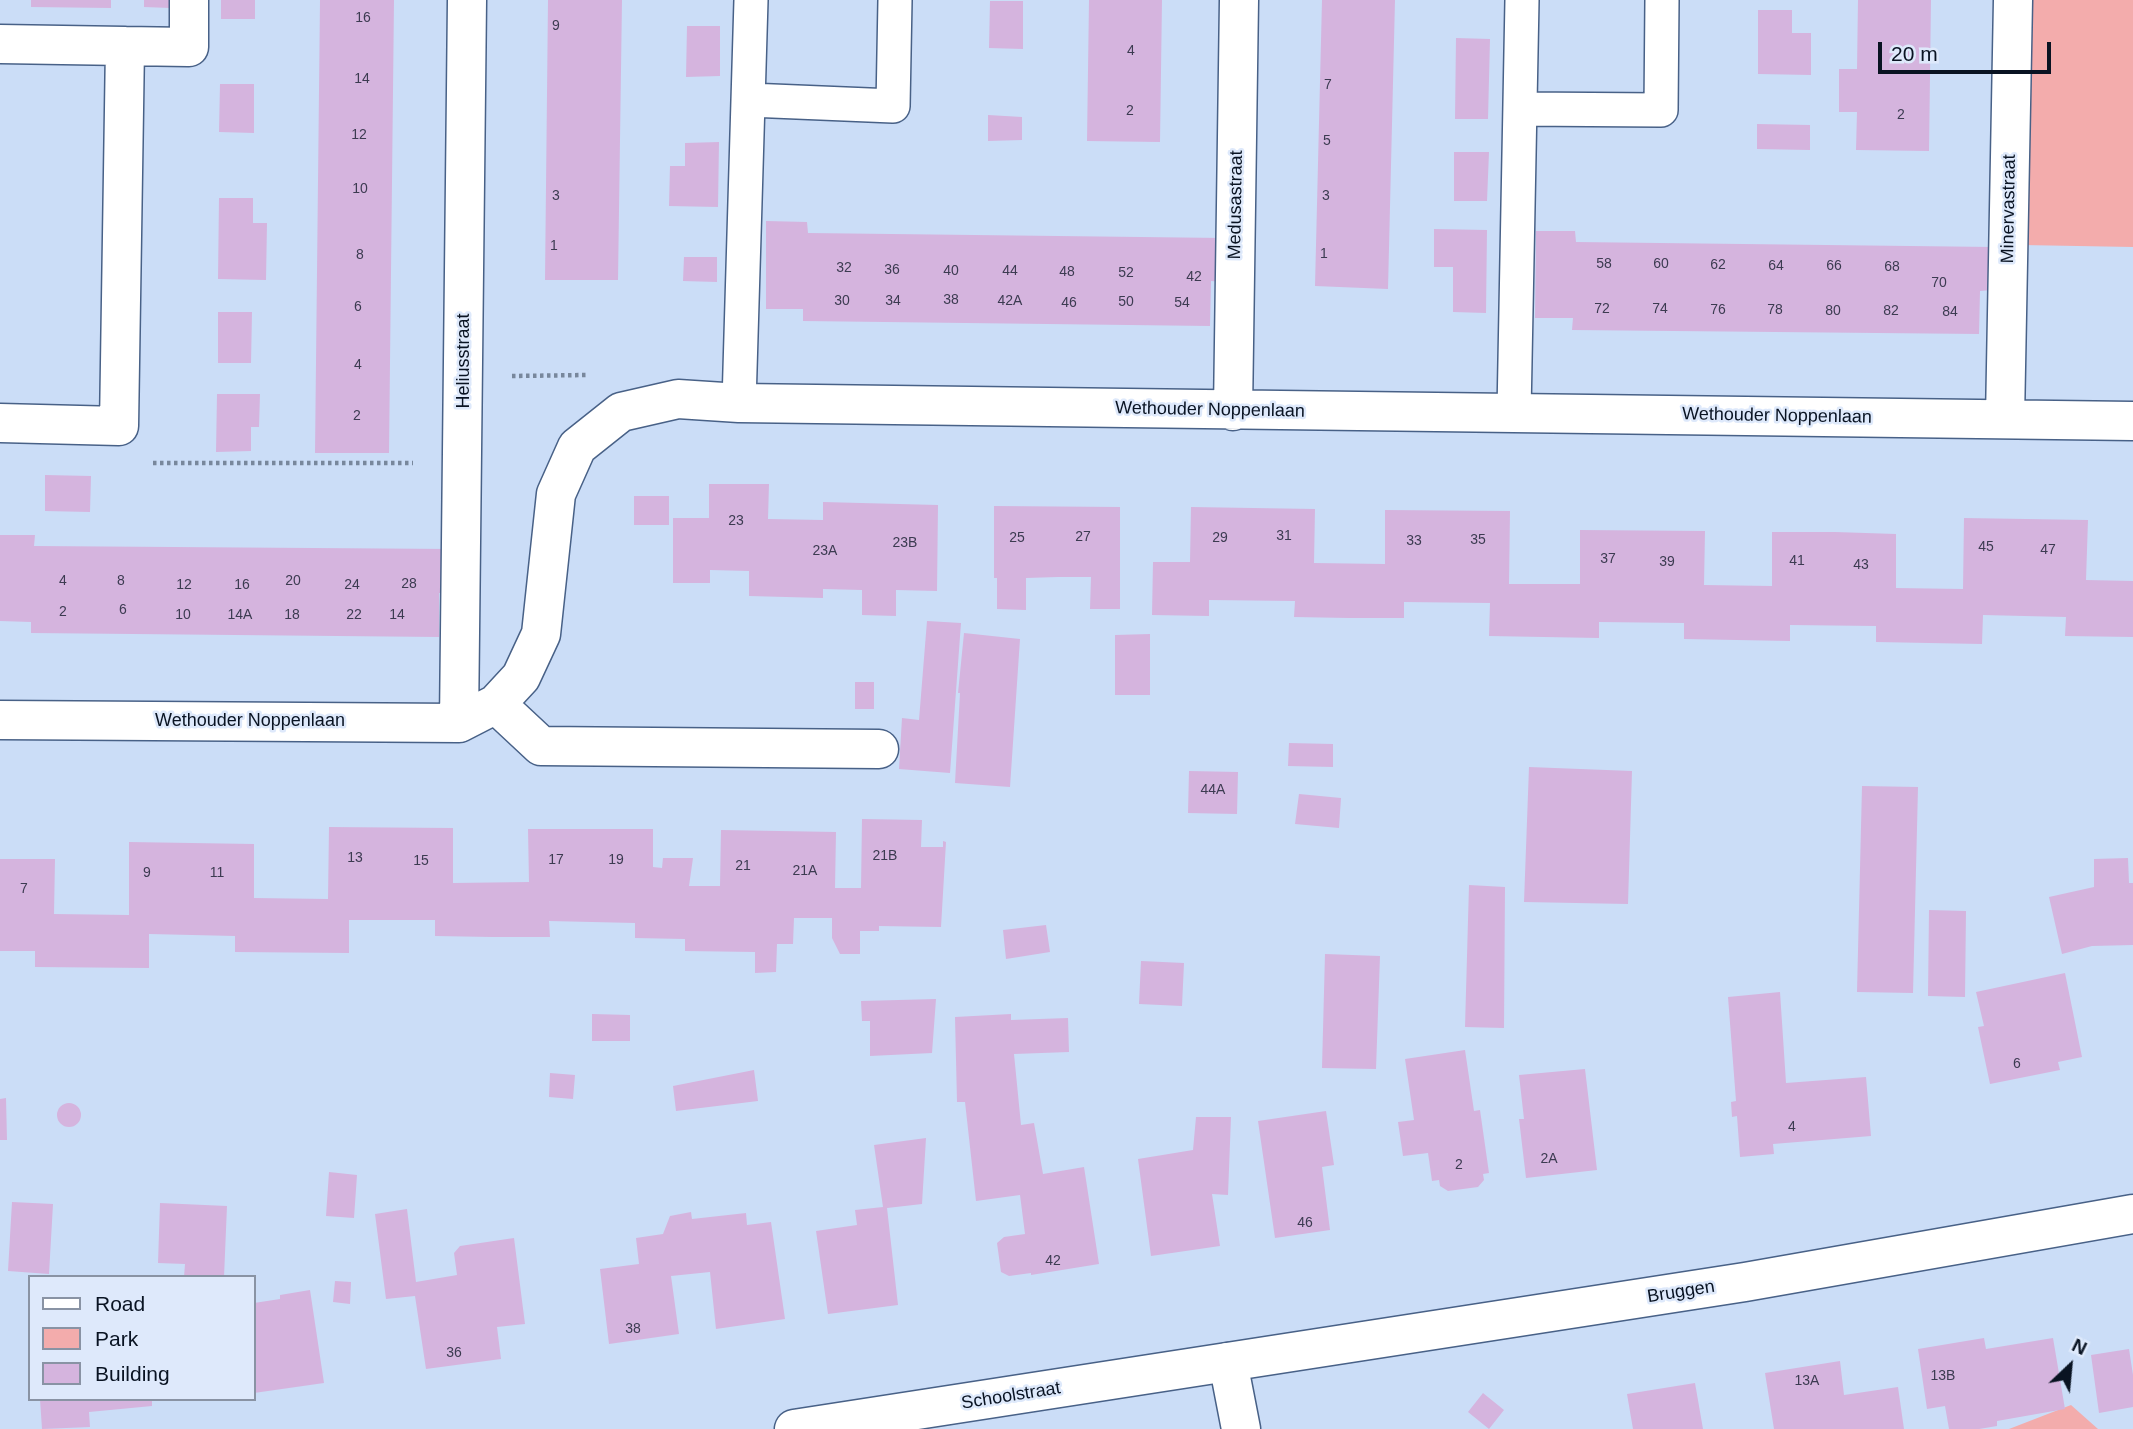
<!DOCTYPE html>
<style>
body{margin:0}
#map{position:relative;width:2133px;height:1429px;overflow:hidden;background:#cbddf7;font-family:Arial,sans-serif}
canvas{display:block}
.legend{position:absolute;left:28px;top:1275px;width:228px;height:126px;box-sizing:border-box;background:#dee9fb;border:2px solid #8993a4;margin:0;padding:9px 12px;list-style:none;font-size:21px;color:#091322}
.legend li{display:flex;align-items:center;gap:14px;height:35px}
.legend b{width:35px;border:2px solid #8993a4}
.north{position:absolute;left:2035px;top:1331px;width:70px;height:70px;-webkit-text-stroke:5px #dee9fb;paint-order:stroke;rotate:26deg;font-size:19px;font-weight:700;line-height:28px;text-align:center;color:#091322}
.north::after{content:'';display:block;margin:auto;width:24px;height:32px;background:#091322;clip-path:polygon(50% 0,100% 100%,50% 72%,0 100%)}
.scale{position:absolute;left:1878px;top:42px;width:173px;height:32px;box-sizing:border-box;border:4px solid #091322;border-top:0;padding-left:9px;font-size:21px;line-height:24px;white-space:nowrap;color:#091322;-webkit-text-stroke:5px #dee9fb;paint-order:stroke}
</style>
<div id="map">
<canvas width="2133" height="1429"></canvas>
<ul class="legend">
<li><b style="height:9px;background:#fff"></b>Road</li>
<li><b style="height:19px;background:#f3acac"></b>Park</li>
<li><b style="height:19px;background:#d5b4de"></b>Building</li>
</ul>
<div class="north">N</div>
<div class="scale">20 m</div>
</div>
<script>
const c = document.querySelector('canvas').getContext('2d');
c.lineJoin = 'round';
function fillPath(path, color) {
  c.fillStyle = color;
  c.fill(path, 'evenodd');
}
function toPath(rows) {
  const path = new Path2D();
  for (const r of rows) {
    if (r.length === 3) {
      path.moveTo(r[0] + r[2], r[1]);
      path.arc(r[0], r[1], r[2], 0, 2 * Math.PI);
      continue;
    }
    path.moveTo(r[0], r[1]);
    for (let i = 2; i < r.length; i += 2) path.lineTo(r[i], r[i + 1]);
  }
  return path;
}
function stroke(path, color, width, dash) {
  c.strokeStyle = color;
  c.lineWidth = width;
  c.lineCap = dash ? 'butt' : 'round';
  c.setLineDash(dash || []);
  c.stroke(path);
}
function drawText(font, color, halo, rows, align = 'center') {
  c.font = font + ' Arial,sans-serif';
  c.lineWidth = 5;
  c.setLineDash([]);
  c.textBaseline = 'middle';
  c.strokeStyle = halo;
  c.fillStyle = color;
  for (const [text, x, y, turn = 0] of rows) {
    c.save();
    c.translate(x, y);
    c.rotate((+turn || 0) * Math.PI / 180);
    c.textAlign = isNaN(turn) ? turn : align;
    if (halo) c.strokeText(text, 0, 0);
    c.fillText(text, 0, 0);
    c.restore();
  }
}
fillPath(toPath([
 [2026,0,2133,0,2133,247,2022,245],
 [2071,1405,2098,1429,2009,1429]
]), '#f3acac');
fillPath(toPath([
 [31,0,111,0,111,8,31,7],
 [144,0,170,0,170,8,144,7],
 [221,0,255,0,255,19,221,19],
 [320,0,394,0,389,453,315,453],
 [548,0,622,0,618,280,545,280],
 [1089,0,1162,0,1160,142,1087,141],
 [1322,0,1395,0,1388,289,1315,286],
 [1858,0,1931,0,1929,151,1856,150,1857,112,1839,112,1839,69,1857,69],
 [990,1,1023,1,1023,49,989,48],
 [1758,10,1792,10,1792,33,1811,33,1811,75,1758,74],
 [687,26,720,26,720,76,686,77],
 [1456,38,1490,39,1488,119,1455,119],
 [220,84,254,84,254,133,219,132],
 [988,115,1022,117,1022,140,988,141],
 [1757,124,1810,125,1810,150,1757,149],
 [719,142,718,207,669,206,670,166,685,166,685,143],
 [1454,152,1489,152,1487,201,1454,201],
 [219,198,253,198,253,223,267,223,266,280,218,279],
 [766,221,807,222,808,233,1224,238,1223,282,1211,281,1210,326,803,321,803,309,766,309],
 [1434,229,1487,230,1486,313,1453,312,1453,267,1434,267],
 [1536,231,1575,231,1576,242,1993,247,1992,290,1980,291,1979,334,1572,330,1573,318,1535,318],
 [684,257,717,257,717,282,683,281],
 [218,312,252,312,251,363,218,363],
 [217,394,260,394,259,427,251,427,251,451,216,452],
 [45,475,91,476,90,512,45,511],
 [709,484,769,484,768,519,823,520,823,502,938,505,937,591,896,590,896,616,862,615,862,590,823,589,823,598,749,596,749,571,710,570,710,583,673,583,673,518,709,518],
 [634,496,669,496,669,525,634,525],
 [994,506,1120,507,1120,609,1090,609,1091,577,1058,577,1026,578,1026,610,997,609,997,578,994,578],
 [1191,507,1315,509,1314,563,1385,564,1385,510,1510,511,1509,584,1580,584,1580,530,1705,531,1704,585,1772,586,1772,532,1835,532,1896,534,1896,588,1963,589,1964,518,2088,520,2086,580,2133,581,2133,637,2065,636,2066,617,1983,615,1982,644,1876,642,1876,626,1790,625,1790,641,1684,639,1684,623,1599,622,1599,638,1489,636,1490,603,1404,602,1404,618,1349,618,1294,617,1295,601,1209,600,1209,616,1152,615,1153,562,1190,562],
 [0,535,35,535,34,546,452,549,452,593,439,593,439,637,31,633,31,622,0,621],
 [927,621,961,623,950,773,899,769,902,718,919,720],
 [964,633,1020,639,1010,787,955,783,960,693,958,693],
 [1150,634,1150,695,1115,695,1115,635],
 [855,682,874,682,874,709,855,709],
 [1289,743,1333,744,1333,767,1288,766],
 [1529,767,1632,771,1628,904,1524,902],
 [1189,771,1238,772,1237,814,1188,813],
 [1862,786,1918,787,1913,993,1857,992],
 [1299,794,1341,798,1339,828,1295,824],
 [862,819,922,820,921,847,943,847,943,841,946,842,941,927,879,926,879,931,860,931,860,954,840,954,832,938,832,918,794,918,793,944,777,944,776,972,755,973,755,952,685,951,685,939,635,938,635,923,549,921,550,937,492,937,435,936,435,920,349,920,349,953,235,952,235,936,149,934,149,968,35,967,35,951,0,951,0,859,55,859,54,914,129,915,129,842,254,844,254,898,328,899,329,827,453,828,453,883,529,882,528,829,653,829,653,867,662,868,663,858,693,858,689,886,720,886,721,830,836,832,835,888,861,888],
 [2128,858,2129,883,2133,883,2133,945,2092,946,2062,954,2049,897,2094,887,2094,859],
 [1469,885,1505,887,1504,1028,1465,1027],
 [1929,910,1966,911,1965,997,1928,996],
 [1046,925,1050,952,1006,959,1003,930],
 [1325,954,1380,956,1376,1069,1322,1068],
 [1141,961,1184,963,1182,1006,1139,1004],
 [2065,973,2082,1057,2058,1062,2060,1070,1990,1084,1978,1027,1984,1026,1976,992],
 [1780,992,1786,1083,1866,1077,1871,1136,1773,1144,1774,1154,1740,1157,1737,1116,1732,1117,1731,1102,1736,1101,1728,997],
 [936,999,932,1053,870,1056,870,1021,862,1021,861,1001],
 [592,1014,630,1015,630,1041,592,1041],
 [1011,1014,1011,1020,1068,1018,1069,1052,1014,1054,1021,1125,1034,1123,1043,1174,1084,1167,1099,1264,1031,1275,1031,1273,1009,1276,1001,1272,997,1243,1004,1237,1025,1234,1020,1195,976,1201,965,1102,957,1102,955,1017],
 [1465,1050,1474,1111,1480,1110,1489,1173,1483,1174,1484,1180,1478,1187,1448,1191,1440,1186,1439,1180,1432,1181,1428,1153,1403,1156,1398,1122,1414,1120,1405,1059],
 [1585,1069,1597,1170,1526,1178,1519,1119,1524,1119,1519,1075],
 [754,1070,758,1101,676,1111,673,1086],
 [550,1073,575,1075,573,1099,549,1097],
 [6,1098,7,1140,0,1140,0,1099],
 [69,1115,12],
 [1326,1111,1334,1165,1322,1167,1330,1230,1275,1238,1258,1121],
 [1196,1117,1231,1117,1228,1195,1212,1194,1220,1246,1151,1256,1138,1159,1193,1150],
 [926,1138,922,1204,887,1208,898,1305,828,1314,816,1231,857,1225,855,1210,883,1207,874,1145],
 [329,1172,357,1175,354,1218,326,1216],
 [12,1202,53,1204,49,1274,8,1271],
 [160,1203,227,1206,224,1277,184,1277,185,1264,158,1263],
 [407,1209,416,1282,457,1275,454,1253,460,1246,514,1238,525,1324,497,1327,501,1359,426,1369,415,1296,386,1299,375,1214],
 [691,1212,692,1219,746,1213,747,1225,771,1222,785,1319,716,1329,710,1272,671,1276,679,1334,609,1344,600,1269,639,1264,636,1238,663,1234,670,1216],
 [335,1281,351,1282,350,1304,333,1302],
 [310,1290,324,1383,254,1393,254,1303,280,1299,280,1295],
 [1984,1338,1986,1349,2053,1338,2065,1409,1997,1421,1997,1426,1979,1429,1949,1429,1945,1406,1927,1409,1918,1349],
 [2129,1349,2133,1375,2133,1407,2099,1413,2091,1355],
 [1840,1361,1844,1395,1898,1387,1904,1429,1774,1429,1765,1373],
 [1695,1383,1703,1429,1633,1429,1627,1394],
 [1483,1393,1504,1410,1489,1429,1468,1412],
 [40,1399,152,1399,152,1406,89,1412,90,1427,42,1429]
]), '#d5b4de');
const lane = toPath([
 [749,100,893,106,895,0],
 [1520,109,1661,110,1662,0],
 [739,403,751,0],
 [1514,412,1522,0]
]);
const street = toPath([
 [0,44,125,46,119,426,0,423],
 [125,46,189,47,189,0],
 [1233,411,1239,0],
 [2005,419,2013,0],
 [496,704,541,746,879,749],
 [0,720,459,723,496,704,521,677,541,634,556,494,577,447,621,412,678,399,739,403,2133,421],
 [459,723,467,0],
 [1228,1362,1241,1429]
]);
const secondary = toPath([
 [794,1429,1745,1282,2133,1214]
]);
stroke(lane, '#486187', 36);
stroke(street, '#486187', 41);
stroke(secondary, '#486187', 41);
stroke(toPath([
 [512,376,587,375],
 [153,463,413,463]
]), '#78879c', 4.5, [3.5, 3.5]);
stroke(lane, '#fff', 33);
stroke(street, '#fff', 38);
stroke(secondary, '#fff', 38);
drawText('14px', '#3c3b51', null, [
 ["16",363,18],
 ["9",556,26],
 ["4",1131,51],
 ["14",362,79],
 ["7",1328,85],
 ["2",1130,111],
 ["2",1901,115],
 ["12",359,135],
 ["5",1327,141],
 ["10",360,189],
 ["3",556,196],
 ["3",1326,196],
 ["1",554,246],
 ["1",1324,254],
 ["8",360,255],
 ["58",1604,264],
 ["60",1661,264],
 ["62",1718,265],
 ["64",1776,266],
 ["66",1834,266],
 ["68",1892,267],
 ["32",844,268],
 ["36",892,270],
 ["40",951,271],
 ["44",1010,271],
 ["48",1067,272],
 ["52",1126,273],
 ["42",1194,277],
 ["70",1939,283],
 ["38",951,300],
 ["30",842,301],
 ["34",893,301],
 ["42A",1010,301],
 ["50",1126,302],
 ["46",1069,303],
 ["54",1182,303],
 ["6",358,307],
 ["72",1602,309],
 ["74",1660,309],
 ["76",1718,310],
 ["78",1775,310],
 ["80",1833,311],
 ["82",1891,311],
 ["84",1950,312],
 ["4",358,365],
 ["2",357,416],
 ["23",736,521],
 ["31",1284,536],
 ["27",1083,537],
 ["25",1017,538],
 ["29",1220,538],
 ["35",1478,540],
 ["33",1414,541],
 ["23B",905,543],
 ["45",1986,547],
 ["47",2048,550],
 ["23A",825,551],
 ["37",1608,559],
 ["41",1797,561],
 ["39",1667,562],
 ["43",1861,565],
 ["4",63,581],
 ["8",121,581],
 ["20",293,581],
 ["28",409,584],
 ["12",184,585],
 ["16",242,585],
 ["24",352,585],
 ["6",123,610],
 ["2",63,612],
 ["10",183,615],
 ["14A",240,615],
 ["18",292,615],
 ["22",354,615],
 ["14",397,615],
 ["44A",1213,790],
 ["21B",885,856],
 ["13",355,858],
 ["17",556,860],
 ["19",616,860],
 ["15",421,861],
 ["21",743,866],
 ["21A",805,871],
 ["9",147,873],
 ["11",217,873],
 ["7",24,889],
 ["6",2017,1064],
 ["4",1792,1127],
 ["2A",1549,1159],
 ["2",1459,1165],
 ["46",1305,1223],
 ["42",1053,1261],
 ["38",633,1329],
 ["36",454,1353],
 ["13B",1943,1376],
 ["13A",1807,1381]
]);
drawText('18px', '#091322', '#dee9fb', [
 ["Medusastraat",1236,205,-89],
 ["Minervastraat",2009,209,-89],
 ["Heliusstraat",464,361,-90],
 ["Wethouder Noppenlaan",1210,410,1],
 ["Wethouder Noppenlaan",1777,416,1],
 ["Wethouder Noppenlaan",250,721],
 ["Bruggen",1681,1292,-9],
 ["Schoolstraat",1011,1396,-9]
]);
</script>
